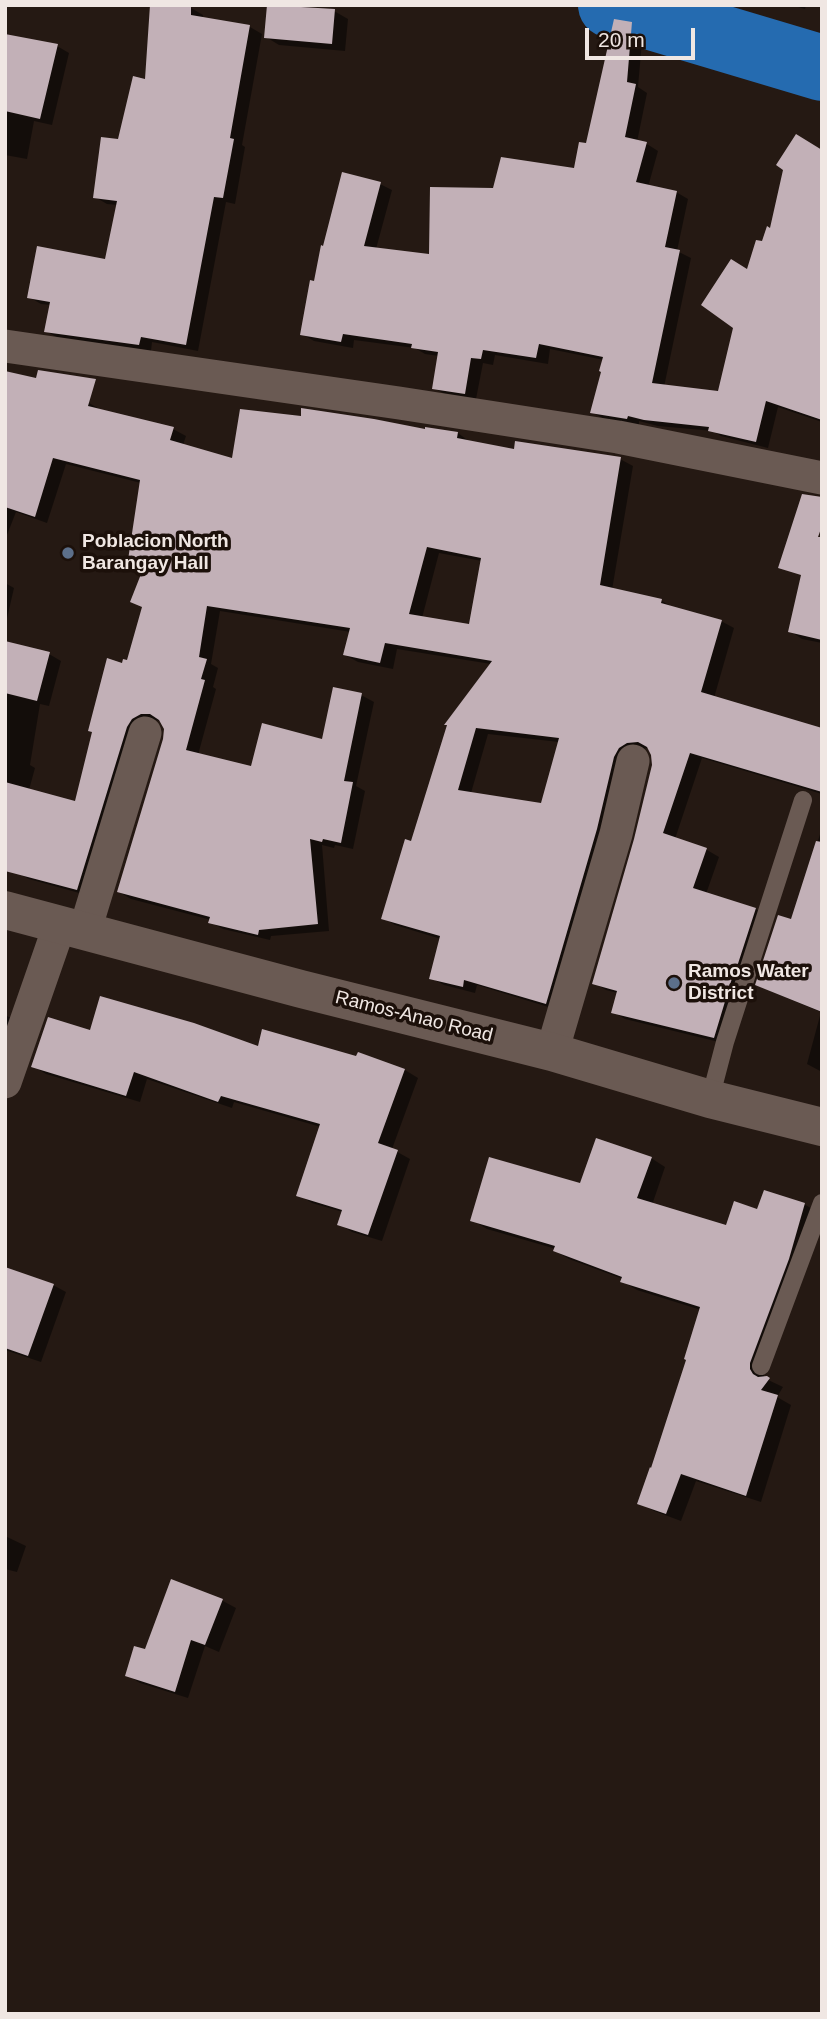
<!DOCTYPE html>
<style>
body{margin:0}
#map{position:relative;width:827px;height:2019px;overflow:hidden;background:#251913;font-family:Helvetica,sans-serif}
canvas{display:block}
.frame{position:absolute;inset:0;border:7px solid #f0e7e3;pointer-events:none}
.scale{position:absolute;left:585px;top:28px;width:110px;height:32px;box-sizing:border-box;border:4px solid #f0e7e3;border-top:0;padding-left:9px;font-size:21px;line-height:24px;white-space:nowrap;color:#f0e7e3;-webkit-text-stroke:5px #1c100a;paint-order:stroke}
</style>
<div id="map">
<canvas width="827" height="2019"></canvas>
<div class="frame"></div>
<div class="scale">20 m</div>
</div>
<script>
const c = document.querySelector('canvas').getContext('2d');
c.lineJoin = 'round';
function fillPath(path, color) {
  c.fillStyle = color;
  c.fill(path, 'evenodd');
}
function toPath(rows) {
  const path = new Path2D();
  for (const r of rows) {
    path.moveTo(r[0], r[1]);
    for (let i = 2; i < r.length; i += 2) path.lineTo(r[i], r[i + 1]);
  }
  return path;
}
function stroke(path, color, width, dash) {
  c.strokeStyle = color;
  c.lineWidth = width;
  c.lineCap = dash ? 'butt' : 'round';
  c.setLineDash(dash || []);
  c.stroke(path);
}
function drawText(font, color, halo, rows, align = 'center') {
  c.font = font + ' Helvetica,sans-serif';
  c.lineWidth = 7;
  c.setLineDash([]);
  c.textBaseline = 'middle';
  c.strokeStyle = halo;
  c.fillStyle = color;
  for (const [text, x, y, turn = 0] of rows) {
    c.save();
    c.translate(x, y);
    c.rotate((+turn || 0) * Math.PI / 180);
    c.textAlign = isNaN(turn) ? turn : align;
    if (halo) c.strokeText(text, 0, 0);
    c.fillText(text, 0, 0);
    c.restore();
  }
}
fillPath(toPath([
 [791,5,806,5,805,9],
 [191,8,203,15,202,19,250,27,262,34,242,145,245,147,235,204,226,202,198,351,152,342,151,351,58,338,46,331,51,305,41,304,29,297,107,261,118,205,107,204,95,197,146,81],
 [334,11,348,19,345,51,279,45,266,37],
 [631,23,643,30,638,87,647,93,637,142,647,144,658,151,648,187,676,192,688,199,677,251,691,258,664,387,719,393,748,272,772,230,822,178,822,422,778,407,768,448,721,436,713,431,658,426,639,421,639,425,604,419,592,412,604,360,550,349,548,364,495,355,493,365,483,363,476,399,445,394,434,388,439,356,425,354,415,348,354,340,353,348,314,341,302,334,316,283,380,184,392,190,376,249,431,256,494,190,575,170,588,145],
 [5,36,57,46,69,53,52,125,34,121,27,159,5,155],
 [5,380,89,403,101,410,173,429,186,436,183,445,234,460,426,431,427,429,458,433,470,442,515,451,620,459,633,466,612,590,662,601,674,608,721,621,734,628,714,698,822,729,822,794,702,758,675,839,707,850,719,857,706,894,756,909,768,917,727,1044,625,1019,613,1012,618,993,606,990,594,983,636,840,654,766,653,756,649,748,640,749,558,1010,477,985,475,993,444,985,431,978,441,939,395,925,383,918,412,844,491,664,397,649,393,669,358,662,345,655,351,632,220,611,211,664,218,668,213,687,216,689,198,755,252,768,323,741,361,695,374,702,356,786,365,791,353,849,335,845,334,848,322,845,329,931,271,936,270,940,223,929,210,922,211,920,131,899,119,892,165,739,166,729,161,721,155,720,90,896,29,879,16,872,5,833,5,642,49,654,61,661,49,706,40,704,30,765,35,768,29,790,77,804,123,665,128,662,143,608,145,567,130,559,141,483,66,464,47,523,16,512,5,540],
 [439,553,482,561,470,626,422,618],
 [488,734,559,742,542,805,471,793],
 [822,575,822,643,802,639,790,631],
 [5,583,14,588,5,627],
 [822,828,822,1072,807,1064,821,1012,770,991],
 [5,1015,24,1025,5,1052],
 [91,1032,357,1058,359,1054,405,1070,418,1078,392,1149,410,1159,382,1241,352,1232,339,1224,343,1212,312,1203,299,1195,321,1127,234,1102,232,1108,147,1079,140,1102,46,1074,33,1066],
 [651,1158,665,1167,652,1205,728,1227,758,1211,804,1204,819,1213,764,1371,764,1378,783,1387,777,1397,791,1405,761,1502,696,1481,681,1521,654,1511,639,1503,653,1470,701,1310,637,1290,623,1282,623,1279,569,1259,555,1251,556,1249,487,1229,472,1220,581,1185],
 [5,1269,53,1285,66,1292,41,1362,5,1350],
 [5,1536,26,1546,17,1572,5,1569],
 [172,1582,223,1601,236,1608,219,1652,205,1646,188,1698,140,1683,127,1675,146,1652]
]), '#0007');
stroke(toPath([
 [611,5,822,68]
]), '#256bb0', 66);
fillPath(toPath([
 [150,5,191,7,191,15,250,25,230,138,234,139,223,198,214,197,186,345,141,337,139,345,44,332,50,302,27,298,37,246,105,259,117,201,93,198,101,137,118,139,133,76,145,79],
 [267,5,335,9,332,44,264,38],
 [614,19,632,22,627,82,636,84,625,137,647,142,636,182,677,191,665,247,680,250,652,383,718,391,733,328,701,305,731,259,747,269,756,240,762,241,767,226,770,228,783,170,776,165,796,134,822,150,822,420,766,401,756,442,708,431,709,427,644,420,628,416,627,419,590,413,601,372,599,371,603,357,539,344,536,358,483,350,481,359,471,358,465,394,432,389,438,352,411,348,412,344,343,334,341,342,300,335,310,280,314,281,321,245,323,246,342,172,381,182,364,246,429,254,430,187,493,188,501,157,574,168,579,142,586,143],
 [5,34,58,44,40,119,5,111],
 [38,370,96,379,88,406,174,427,170,440,232,458,240,409,301,416,301,408,374,419,425,429,425,427,458,432,457,438,514,449,515,441,621,457,600,585,662,599,661,603,722,620,701,692,822,728,822,792,690,753,663,833,707,848,693,888,756,908,734,976,733,975,714,1038,611,1013,617,991,592,984,634,839,652,765,651,755,647,747,638,742,627,743,619,748,614,757,597,829,546,1004,464,980,463,987,429,979,440,936,381,919,405,839,411,841,447,725,444,725,492,661,385,643,380,663,343,655,350,628,207,606,199,657,207,659,201,679,205,680,186,750,251,766,262,723,322,739,333,687,362,693,344,781,353,782,341,843,323,839,322,842,310,839,318,924,259,930,258,935,208,923,210,917,117,892,163,739,164,729,159,720,150,714,141,714,132,719,127,727,77,890,5,871,5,782,75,801,92,732,88,731,107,658,122,663,123,659,127,660,142,607,130,602,145,564,128,560,140,480,53,458,35,517,5,507,5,371,36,378],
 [427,547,481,558,469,624,409,614],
 [476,728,559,738,541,803,458,790],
 [802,494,822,497,822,526,818,537,822,537,822,640,788,632,801,575,778,568],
 [5,641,50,652,37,701,5,693],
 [816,841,822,842,822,1012,755,985,778,915,791,919],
 [100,996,194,1023,258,1046,262,1029,356,1056,358,1052,405,1069,378,1143,398,1150,368,1235,337,1225,342,1210,296,1196,320,1124,221,1096,218,1102,134,1072,126,1096,31,1067,48,1017,90,1030],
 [596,1138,652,1157,637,1198,726,1225,734,1201,757,1209,764,1190,805,1203,789,1259,750,1363,750,1369,753,1374,758,1377,767,1376,770,1378,761,1390,778,1395,746,1496,681,1474,666,1514,637,1504,650,1467,651,1468,686,1360,684,1359,700,1307,620,1282,622,1277,553,1251,555,1246,470,1221,489,1157,580,1183],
 [5,1267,54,1284,28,1356,5,1348],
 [171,1579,223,1599,205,1645,191,1640,175,1692,125,1676,134,1646,145,1649]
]), '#c2b0b7');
stroke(toPath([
 [710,1099,725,1042,803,800],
 [761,1366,822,1203]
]), '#6a5a53', 18);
stroke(toPath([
 [5,346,399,403,618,437,822,478],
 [85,930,145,733],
 [552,1052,616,834,633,761],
 [5,1082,60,924]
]), '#6a5a53', 33);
stroke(toPath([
 [5,910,301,989,552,1052,710,1099,822,1127]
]), '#6a5a53', 38);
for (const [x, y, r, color] of [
 [68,553,7,"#5c6f8a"],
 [674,983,7,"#5c6f8a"]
]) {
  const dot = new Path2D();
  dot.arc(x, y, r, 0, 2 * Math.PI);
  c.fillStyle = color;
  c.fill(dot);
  stroke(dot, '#1c100a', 2.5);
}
drawText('bold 19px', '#f0e7e3', '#1c100a', [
 ["Poblacion North",82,542],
 ["Barangay Hall",82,564],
 ["Ramos Water",688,972],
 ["District",688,994]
], 'left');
drawText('19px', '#f0e7e3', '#1c100a', [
 ["Ramos-Anao Road",414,1017,14]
]);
</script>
